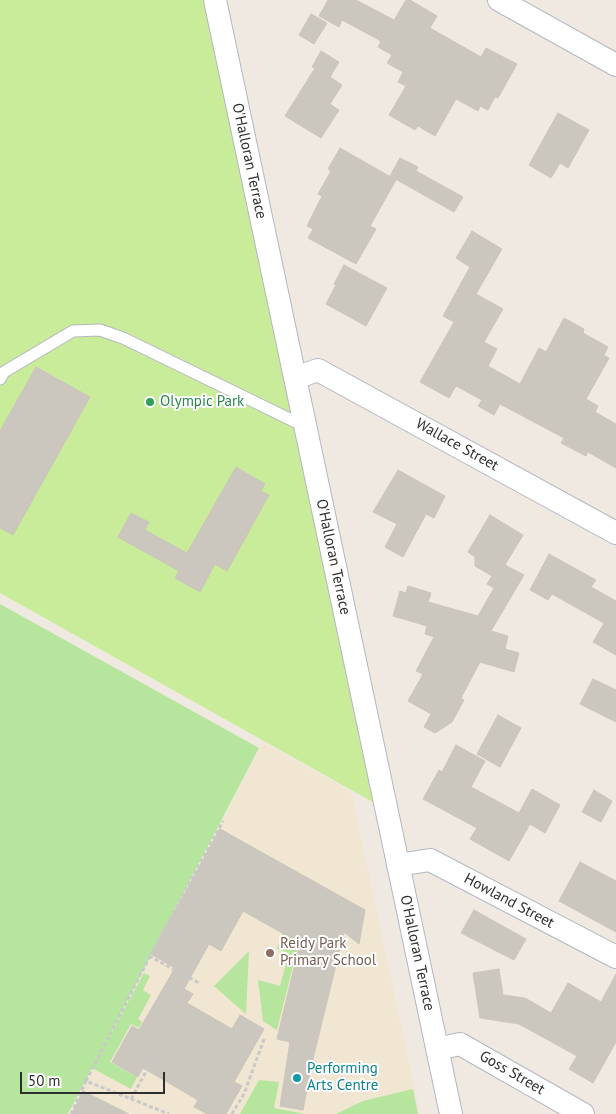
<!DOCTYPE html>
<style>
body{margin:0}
#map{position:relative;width:616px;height:1114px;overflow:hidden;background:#efe9e1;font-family:"PT Sans",sans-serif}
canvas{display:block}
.scale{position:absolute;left:20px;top:1072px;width:145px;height:22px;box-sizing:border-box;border:2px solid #2e2e2e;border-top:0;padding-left:6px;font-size:15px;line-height:18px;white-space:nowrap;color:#2e2e2e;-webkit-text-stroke:4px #fff;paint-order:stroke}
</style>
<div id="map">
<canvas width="616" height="1114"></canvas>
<div class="scale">50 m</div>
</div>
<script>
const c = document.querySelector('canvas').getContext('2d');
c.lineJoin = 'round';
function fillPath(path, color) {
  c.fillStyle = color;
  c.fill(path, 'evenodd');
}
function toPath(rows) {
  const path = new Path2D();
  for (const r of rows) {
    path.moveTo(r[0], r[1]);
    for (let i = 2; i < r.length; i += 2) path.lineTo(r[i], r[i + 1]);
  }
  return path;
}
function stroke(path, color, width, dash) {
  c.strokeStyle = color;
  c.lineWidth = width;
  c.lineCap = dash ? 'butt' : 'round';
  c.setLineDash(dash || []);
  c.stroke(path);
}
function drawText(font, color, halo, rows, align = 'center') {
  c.font = font + ' "PT Sans",sans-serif';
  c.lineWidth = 4;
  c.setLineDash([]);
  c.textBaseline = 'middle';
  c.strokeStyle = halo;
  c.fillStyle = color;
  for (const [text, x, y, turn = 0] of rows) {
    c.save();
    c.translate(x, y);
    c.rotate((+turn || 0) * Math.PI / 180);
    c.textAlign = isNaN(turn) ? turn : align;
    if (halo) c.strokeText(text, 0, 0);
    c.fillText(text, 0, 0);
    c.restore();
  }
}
fillPath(toPath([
 [263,742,351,791,420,1114,70,1114]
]), '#f0e6d1');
fillPath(toPath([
 [0,604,259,748,100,1053,144,973,150,976,143,990,151,995,138,1019,142,1022,139,1028,131,1024,110,1062,137,1077,131,1089,92,1068,68,1114,0,1114],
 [293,915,304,922,277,1030,263,1021,258,980,280,986,289,953,277,949,282,934],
 [249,951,246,1014,214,986],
 [259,1080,279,1082,274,1108,305,1114,240,1114],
 [413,1089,418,1114,336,1114,363,1101]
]), '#b6e59e');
fillPath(toPath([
 [0,0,215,0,387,810,0,593]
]), '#c9ec9a');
const building = toPath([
 [328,0,356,0,394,20,406,0,410,0,437,16,430,28,481,57,486,48,517,64,498,98,495,97,488,110,480,106,478,111,456,99,435,136,418,126,415,130,389,115,406,86,398,82,403,72,387,63,392,55,378,47,381,41,342,20,339,27,319,16,328,0],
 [311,14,327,23,314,44,299,35,311,14],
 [321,51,339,62,330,77,342,85,330,104,339,110,321,138,285,116,315,68,312,67,321,51],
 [558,113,589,130,568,168,560,163,551,178,529,165,558,113],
 [340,148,396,180,370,226,376,229,356,264,308,238,313,229,307,226,322,196,318,194,331,171,328,169,340,148],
 [400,158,418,167,416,171,463,197,454,212,390,176,400,158],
 [472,231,502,249,476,294,503,309,484,342,497,349,488,366,520,384,539,348,546,352,564,318,584,329,583,333,608,347,604,355,609,358,586,399,598,406,595,412,616,424,616,468,588,452,586,456,561,443,564,438,500,404,494,415,478,406,482,400,456,386,449,398,420,382,454,322,443,316,470,267,456,258,472,231],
 [344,265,387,288,366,326,326,304,336,285,334,284,344,265],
 [36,367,90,397,13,535,0,528,0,431,36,367],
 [236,467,265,484,261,491,269,495,227,571,215,564,200,592,175,578,179,571,118,537,131,513,149,522,145,530,187,553,236,467],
 [398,470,445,496,434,518,426,514,403,557,385,547,397,524,373,512,398,470],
 [490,515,523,535,505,565,524,575,491,631,508,636,505,649,519,653,514,672,480,662,461,698,464,700,452,722,435,733,424,727,431,714,408,701,423,674,416,671,434,637,425,634,427,626,393,616,400,591,406,593,408,586,431,593,428,602,478,616,494,588,487,584,492,576,475,566,475,557,468,552,490,515],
 [549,554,596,580,591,587,616,601,616,655,593,642,604,623,552,594,548,600,530,590,549,554],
 [593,679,616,690,616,722,580,704,593,679],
 [498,715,521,728,500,767,477,754,498,715],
 [456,745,485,761,471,787,519,813,532,789,560,805,545,833,530,824,509,861,470,839,477,828,423,799,439,770,442,772,456,745],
 [594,790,612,801,601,822,582,812,594,790],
 [220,829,365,910,359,944,344,932,312,1063,303,1110,280,1106,290,1042,277,1039,300,943,243,911,221,951,209,944,184,989,193,994,187,1003,232,1029,240,1015,264,1029,234,1082,242,1086,226,1114,207,1114,194,1107,198,1100,143,1068,138,1077,112,1062,132,1026,139,1030,175,968,151,954,220,829],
 [580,862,616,881,616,932,559,901,580,862],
 [474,910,526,939,514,960,461,933,474,910],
 [499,969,503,995,525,998,551,1013,568,983,601,1002,616,974,616,1042,593,1083,569,1069,577,1056,519,1024,480,1018,473,973,499,969],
 [83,1091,129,1114,72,1114,83,1091]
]);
fillPath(building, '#cbc7bf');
stroke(building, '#cbc5ba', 1);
const lane = toPath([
 [0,379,4,372,73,331,100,330,123,338,306,427]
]);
const street = toPath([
 [215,0,451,1114],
 [499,0,616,65],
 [295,378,318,370,616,533],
 [398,865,430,860,616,957],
 [437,1049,460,1044,583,1114]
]);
stroke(lane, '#b4b7c1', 13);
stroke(street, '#b4b7c1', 24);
stroke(toPath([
 [149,956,199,983],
 [86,1081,151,954,223,821],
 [131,1099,165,1037],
 [71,1114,86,1081,169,1114],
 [232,1114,244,1094,264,1039]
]), '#c9c9c9', 3, [4, 2.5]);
stroke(lane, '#fff', 11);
stroke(street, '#fff', 22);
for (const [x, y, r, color] of [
 [150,402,5,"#2e9e5b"],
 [270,953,5,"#8d6e63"],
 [297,1078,5,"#0f9aa8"]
]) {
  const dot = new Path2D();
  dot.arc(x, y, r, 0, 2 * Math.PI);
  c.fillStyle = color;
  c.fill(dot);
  stroke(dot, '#fff', 2);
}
drawText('15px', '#2e2e2e', '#fff', [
 ["O'Halloran Terrace",249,161,78],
 ["Wallace Street",457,445,29],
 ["O'Halloran Terrace",333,557,78],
 ["Howland Street",509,901,28],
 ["O'Halloran Terrace",417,953,78],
 ["Goss Street",512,1073,30]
]);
drawText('15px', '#27864d', '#fff', [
 ["Olympic Park",160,402]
], 'left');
drawText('15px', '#785e54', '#fff', [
 ["Reidy Park",280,944],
 ["Primary School",280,961]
], 'left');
drawText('15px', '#0d838f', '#fff', [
 ["Performing",307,1069],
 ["Arts Centre",307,1086]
], 'left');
</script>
